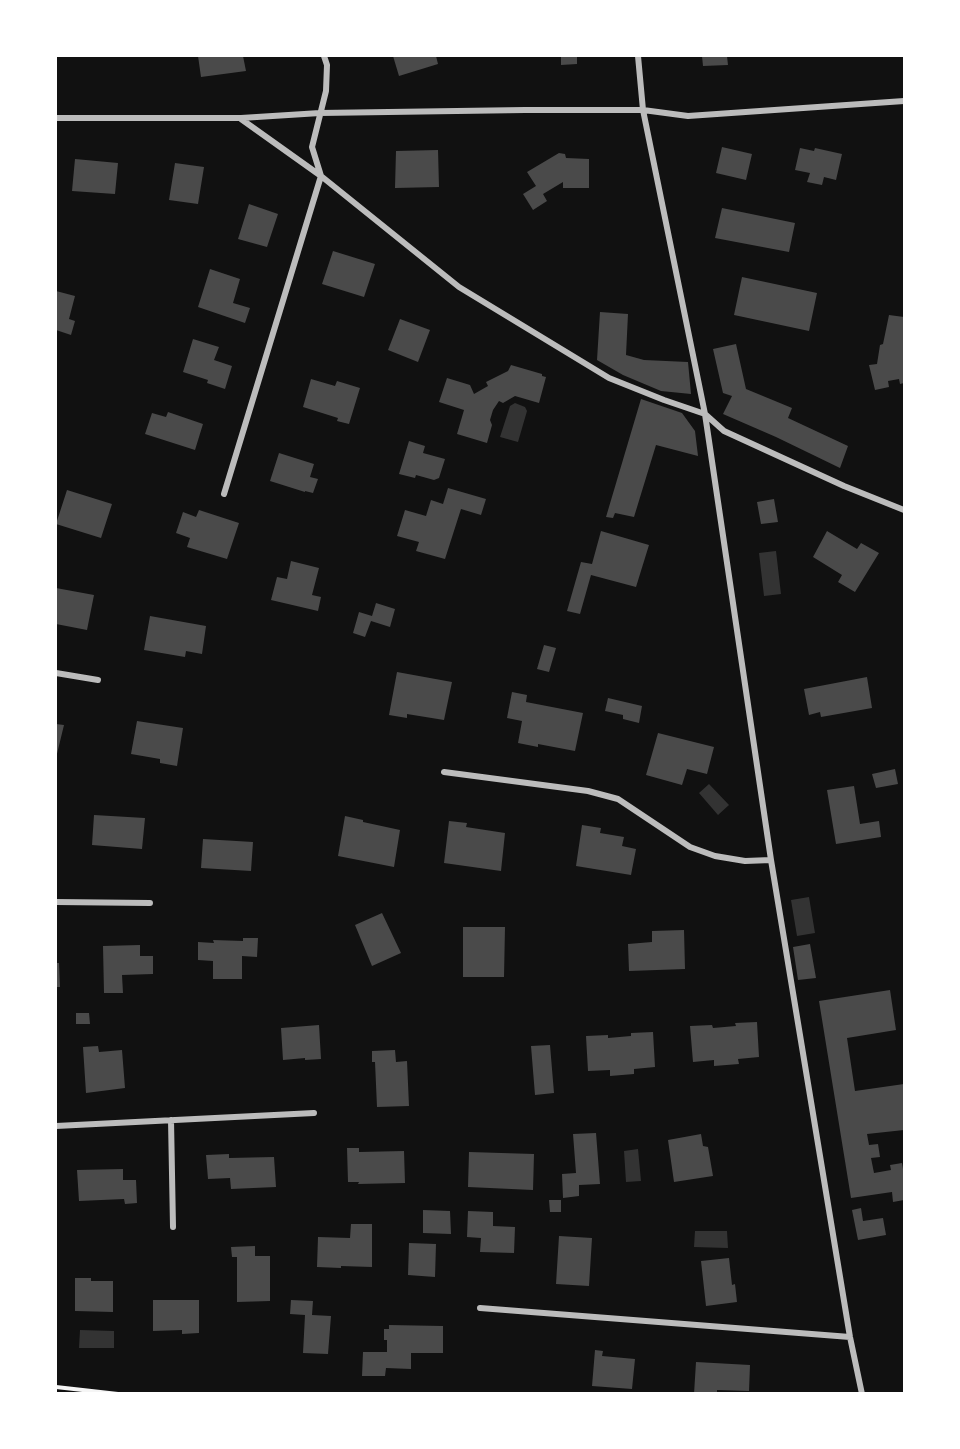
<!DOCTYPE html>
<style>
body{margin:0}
#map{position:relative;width:960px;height:1449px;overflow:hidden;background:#111;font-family:"Work Sans",sans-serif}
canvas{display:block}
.frame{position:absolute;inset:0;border:57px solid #fff;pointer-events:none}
</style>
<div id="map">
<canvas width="960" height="1449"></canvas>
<div class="frame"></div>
</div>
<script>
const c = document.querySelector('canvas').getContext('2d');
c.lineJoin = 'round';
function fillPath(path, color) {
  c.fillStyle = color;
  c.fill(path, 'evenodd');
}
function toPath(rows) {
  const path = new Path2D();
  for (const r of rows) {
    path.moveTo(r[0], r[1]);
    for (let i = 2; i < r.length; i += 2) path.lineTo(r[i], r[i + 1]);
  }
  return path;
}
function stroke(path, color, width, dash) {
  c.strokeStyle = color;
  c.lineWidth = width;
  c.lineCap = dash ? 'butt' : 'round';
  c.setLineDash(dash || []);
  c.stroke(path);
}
fillPath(toPath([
 [515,403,525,407,527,411,518,442,500,437,510,406],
 [776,551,781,594,764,596,759,553],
 [709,784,729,805,718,815,699,793],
 [809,897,815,933,797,936,791,900],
 [638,1149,641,1181,626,1182,624,1151],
 [695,1231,727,1231,728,1248,694,1247],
 [80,1330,114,1331,114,1348,79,1348]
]), '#333');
fillPath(toPath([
 [198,56,243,56,246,71,201,77],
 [393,56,436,56,438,64,399,76],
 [561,56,577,56,577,64,561,65],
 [702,56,727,56,728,65,703,66],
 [722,147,752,154,746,180,716,173],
 [800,148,814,151,815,148,842,154,836,180,824,177,822,185,807,182,810,173,795,170],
 [438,150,439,187,395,188,396,151],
 [559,153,565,154,566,158,589,159,589,188,563,188,563,182,543,194,547,201,533,210,523,194,536,186,527,172],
 [75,159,118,163,115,194,72,191],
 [175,163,204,167,198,204,169,200],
 [249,204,278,214,267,247,238,239],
 [722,208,795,223,789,252,715,238],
 [333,251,375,264,364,297,322,284],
 [210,269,240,279,233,303,250,308,245,323,198,307],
 [742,277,817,293,809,331,734,315],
 [56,291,75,296,69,319,75,321,71,335,56,330],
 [600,312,628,314,626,355,644,360,688,362,691,394,661,391,623,375,597,360],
 [889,315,904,317,904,383,900,384,899,379,888,381,889,387,875,390,869,365,877,364,880,345,883,344],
 [400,319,430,330,418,362,388,350],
 [193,339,219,347,214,360,232,366,225,389,207,383,208,380,183,372],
 [736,344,746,389,792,408,788,418,848,446,840,468,776,437,723,414,732,396,723,393,713,349],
 [511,365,542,374,542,376,546,377,539,403,515,396,503,403,499,401,493,410,490,420,492,425,487,443,457,434,464,410,439,402,447,378,470,385,474,394,488,386,486,382,508,371],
 [311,379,335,386,337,381,360,388,349,424,337,421,338,418,303,407],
 [641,399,682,413,695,431,698,456,656,445,634,517,615,513,613,518,606,517],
 [168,412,203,424,195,450,145,434,152,413,166,417],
 [409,441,425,446,423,453,445,459,439,478,434,480,416,475,415,478,399,474],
 [279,453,314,464,310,477,318,479,313,493,305,491,305,492,270,481],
 [448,488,486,499,481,515,461,509,445,559,416,551,419,542,397,536,405,510,426,516,431,500,443,504],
 [67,490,112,504,101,538,56,524],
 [774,499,778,522,761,524,757,502],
 [199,510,239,523,227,559,187,547,190,538,176,533,183,512,196,517],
 [601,531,649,545,636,587,591,575,580,614,567,611,581,562,592,564],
 [827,531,857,549,861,543,879,553,855,592,838,582,842,575,813,557],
 [291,561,319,568,312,595,321,597,318,611,271,600,277,577,287,579],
 [56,588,94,595,87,630,56,624],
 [376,603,395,609,390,627,371,621,365,637,353,633,359,612,372,616],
 [150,616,206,626,202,654,186,651,185,657,144,650],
 [544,645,556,648,549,672,537,669],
 [397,672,452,682,444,720,407,714,407,718,389,715],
 [867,677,872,708,821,717,820,712,809,715,804,689],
 [512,692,527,695,526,702,583,713,575,751,538,744,538,747,518,743,522,721,507,718],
 [608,698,642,706,639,723,623,719,623,715,605,711],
 [137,721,183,728,177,766,160,763,160,759,131,754],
 [56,724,64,725,56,758],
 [658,733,714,747,707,774,687,769,682,785,646,775],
 [895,769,898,784,876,788,872,774],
 [854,786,860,824,879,821,881,837,836,844,827,790],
 [94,815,145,818,142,849,92,845],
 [345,816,363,820,363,822,400,830,394,867,338,856],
 [449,821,467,823,466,827,505,833,501,871,444,863],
 [582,825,601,828,600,833,624,837,622,846,636,849,631,875,576,866],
 [203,839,253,842,251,871,201,868],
 [382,913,401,953,372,966,355,925],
 [463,927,505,927,504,977,463,977],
 [684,930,685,969,629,971,628,944,652,942,652,931],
 [243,938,258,938,257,957,242,956,242,979,213,979,213,961,198,960,198,942,214,943,213,940,243,941],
 [810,944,816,978,798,980,793,947],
 [140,945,140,956,153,956,153,974,122,975,123,993,104,993,103,946],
 [56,963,59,963,60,987,56,987],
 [890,990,896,1030,847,1038,855,1091,904,1084,904,1130,867,1134,869,1145,878,1144,880,1157,871,1158,874,1173,891,1170,890,1165,902,1163,903,1169,904,1168,904,1200,893,1202,892,1192,851,1198,819,1001],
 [76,1013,89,1013,90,1024,76,1024],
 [757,1022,759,1057,738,1059,739,1064,714,1066,714,1060,693,1062,690,1026,712,1025,713,1028,736,1026,735,1023],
 [319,1025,321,1059,305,1060,305,1058,283,1060,281,1028],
 [653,1032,655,1067,634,1069,634,1074,610,1076,610,1070,588,1071,586,1036,608,1035,608,1038,631,1036,631,1033],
 [550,1045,554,1093,535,1095,531,1046],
 [98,1046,99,1052,122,1050,125,1088,86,1093,83,1047],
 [395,1050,396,1062,407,1061,409,1106,377,1107,375,1062,372,1062,372,1051],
 [596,1133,600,1184,579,1185,579,1196,563,1198,562,1174,576,1173,573,1134],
 [701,1134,703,1146,708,1147,713,1176,674,1182,668,1140],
 [347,1148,359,1148,359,1152,404,1151,405,1183,358,1184,359,1182,348,1182],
 [469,1152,534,1154,533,1190,468,1187],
 [229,1154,229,1158,274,1157,276,1187,231,1189,230,1178,208,1179,206,1155],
 [123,1169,123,1180,136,1180,137,1203,125,1204,124,1199,79,1201,77,1170],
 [549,1200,561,1200,561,1212,550,1212],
 [861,1208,863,1221,883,1218,886,1235,858,1240,852,1210],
 [423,1210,450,1211,451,1234,423,1233],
 [468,1211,493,1212,493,1226,515,1227,514,1253,480,1252,481,1238,467,1237],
 [351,1224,372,1224,372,1267,341,1266,341,1268,317,1267,318,1237,350,1238],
 [559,1236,592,1238,589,1286,556,1284],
 [409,1243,436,1244,435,1277,408,1275],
 [255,1246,255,1256,270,1256,270,1301,237,1302,237,1257,232,1257,231,1247],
 [729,1258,732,1285,735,1284,737,1302,706,1306,701,1261],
 [75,1278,91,1278,91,1281,113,1281,113,1312,75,1311],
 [153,1300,199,1300,199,1333,182,1334,182,1330,153,1331],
 [291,1300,313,1301,312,1315,331,1316,328,1354,303,1353,305,1315,290,1314],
 [389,1325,443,1326,443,1353,411,1353,411,1369,386,1368,385,1376,362,1376,363,1352,387,1352,387,1340,384,1340,384,1329,389,1329],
 [595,1350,603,1351,602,1356,635,1359,632,1389,592,1386],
 [696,1362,750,1365,749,1391,717,1390,717,1394,694,1394]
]), '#4a4a4a');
stroke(toPath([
 [56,1387,118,1394]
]), '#f5f5f5', 4);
stroke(toPath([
 [324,56,327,65,326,91,312,147,321,176,459,287,609,378,664,400,705,414,724,431,844,486,904,510],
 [638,56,643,110,705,414,771,860,850,1337,862,1394],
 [56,118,241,118,320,113,525,110,643,110,688,116,904,101],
 [224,494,321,176,241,119],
 [56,673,98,680],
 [444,772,588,791,618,799,690,847,715,856,745,861,771,860],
 [56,902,150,903],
 [171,1120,173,1227],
 [56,1126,314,1113],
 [480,1308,850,1337]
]), '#bcbcbc', 6);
</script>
